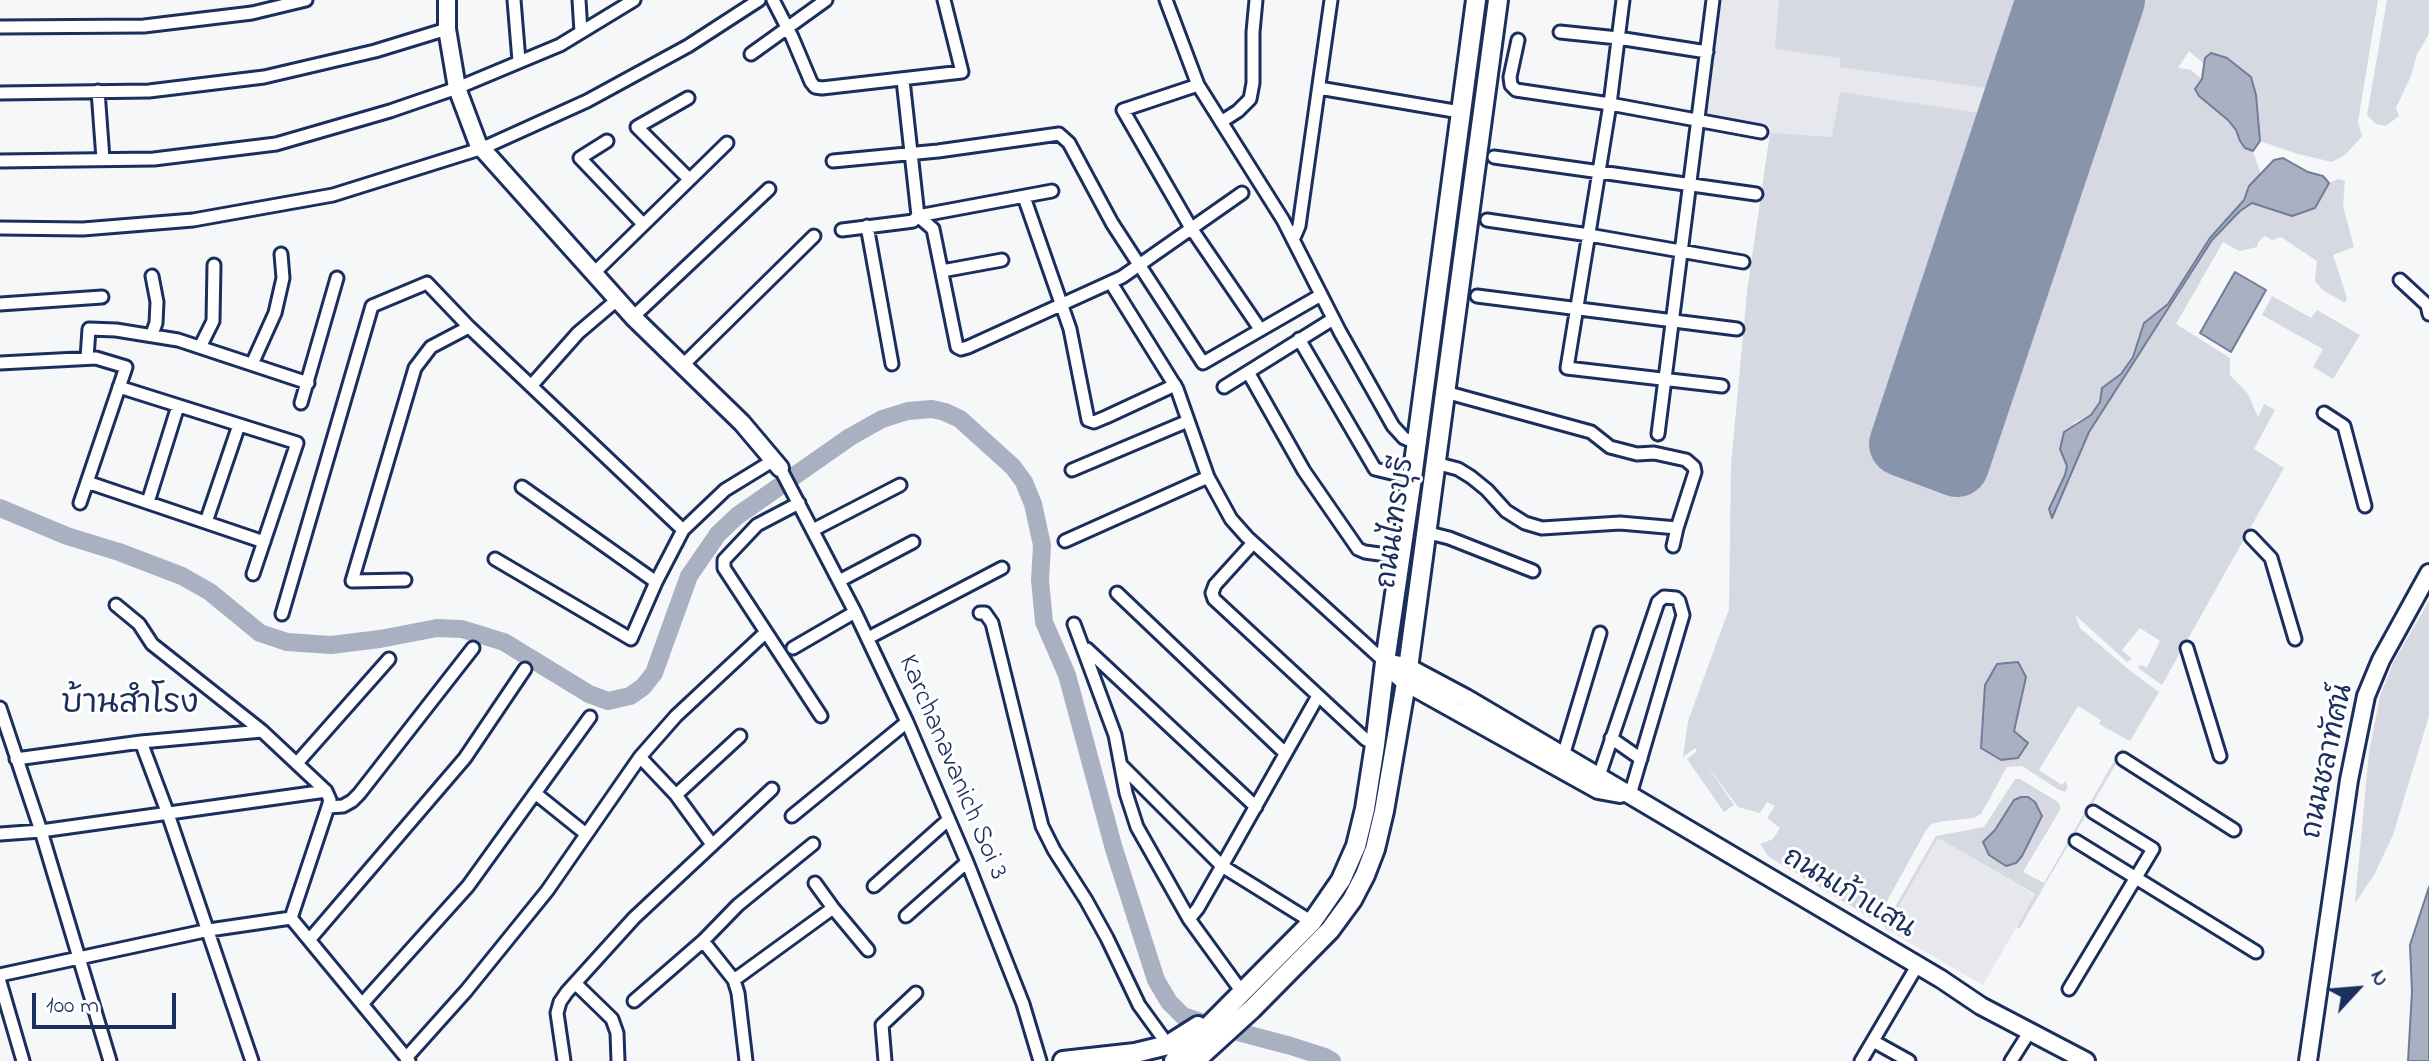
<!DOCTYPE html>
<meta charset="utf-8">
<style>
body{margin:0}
#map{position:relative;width:2429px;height:1061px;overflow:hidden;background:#f6f7f9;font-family:"Indie Flower",sans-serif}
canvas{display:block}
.north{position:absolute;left:2317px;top:949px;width:80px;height:80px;-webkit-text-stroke:6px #fff;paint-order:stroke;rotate:64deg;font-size:22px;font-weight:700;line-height:32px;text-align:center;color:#1b2f5e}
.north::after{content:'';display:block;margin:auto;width:28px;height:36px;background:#1b2f5e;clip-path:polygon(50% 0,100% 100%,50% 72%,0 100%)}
.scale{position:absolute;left:32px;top:993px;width:144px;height:36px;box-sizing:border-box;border:4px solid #1b2f5e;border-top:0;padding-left:10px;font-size:24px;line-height:28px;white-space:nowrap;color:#1b2f5e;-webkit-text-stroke:6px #fff;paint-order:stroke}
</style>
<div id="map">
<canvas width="2429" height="1061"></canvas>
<div class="north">N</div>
<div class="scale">100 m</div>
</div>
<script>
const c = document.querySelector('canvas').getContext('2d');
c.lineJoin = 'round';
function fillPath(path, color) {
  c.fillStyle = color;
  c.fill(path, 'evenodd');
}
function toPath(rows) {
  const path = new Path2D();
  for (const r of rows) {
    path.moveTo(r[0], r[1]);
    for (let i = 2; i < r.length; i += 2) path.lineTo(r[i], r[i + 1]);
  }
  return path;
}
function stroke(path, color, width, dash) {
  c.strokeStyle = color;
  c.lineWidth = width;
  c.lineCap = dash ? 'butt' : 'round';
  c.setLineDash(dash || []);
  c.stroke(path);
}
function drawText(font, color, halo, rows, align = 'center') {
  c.font = font + ' "Indie Flower","Playpen Sans Thai",sans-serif';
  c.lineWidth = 6;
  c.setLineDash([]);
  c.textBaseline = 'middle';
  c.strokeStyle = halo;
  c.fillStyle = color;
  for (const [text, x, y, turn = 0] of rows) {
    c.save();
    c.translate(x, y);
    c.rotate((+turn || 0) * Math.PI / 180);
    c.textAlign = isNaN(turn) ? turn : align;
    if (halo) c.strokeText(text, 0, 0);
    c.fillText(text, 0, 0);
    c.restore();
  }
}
fillPath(toPath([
 [1720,0,2139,0,1953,561,1747,292,1771,128,1705,115],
 [1938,838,2035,895,1983,985,1886,929]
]), '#e6e8ee');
fillPath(toPath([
 [1779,0,2036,0,2008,85,2000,90,1840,67,1840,58,1775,49],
 [2120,0,2378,0,2358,122,2362,136,2345,155,2332,162,2298,154,2260,141,2258,125,2205,58,2204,64,2189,51,2178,68,2191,70,2202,79,2195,89,2199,96,2228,120,2236,130,2240,141,2245,148,2253,151,2261,174,2249,186,2245,200,2210,238,2168,304,2144,323,2133,357,2121,374,2102,388,2100,402,2091,415,2075,422,2060,449,2067,465,2065,475,2053,499,2049,508,2050,515,2053,517,2089,433,2103,409,2172,305,2212,240,2240,211,2252,203,2292,216,2315,208,2329,183,2338,179,2345,181,2343,206,2354,247,2333,255,2347,298,2345,303,2323,290,2315,281,2317,261,2281,237,2272,240,2265,236,2258,242,2257,247,2239,251,2223,242,2176,324,2230,358,2230,375,2248,394,2258,417,2264,404,2275,410,2254,449,2284,468,2162,685,2138,668,2140,665,2147,667,2160,641,2140,628,2122,650,2132,659,2127,662,2075,615,2080,628,2128,669,2159,692,2130,741,2099,724,2101,720,2078,706,2039,770,2062,785,2065,781,2068,787,2065,792,2059,790,2022,766,2007,767,1981,814,1973,818,1945,821,1931,824,1925,832,1876,921,1769,857,1760,844,1773,839,1780,828,1767,818,1775,806,1767,802,1760,813,1738,807,1704,761,1734,805,1724,812,1687,759,1697,751,1695,748,1683,757,1688,721,1729,609,1731,465,1747,292,1770,133,1832,137,1840,92,1992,115,1997,119,1891,446,1961,473],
 [2026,677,2014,731,1981,748],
 [2387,0,2429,0,2429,34,2417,54,2411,76,2396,108,2399,116,2386,126,2376,124,2367,115],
 [2272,296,2311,318,2317,310,2360,335,2333,379,2313,367,2323,349,2262,315],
 [2429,601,2429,716,2393,835,2374,875,2355,903,2369,752,2380,696,2394,661],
 [2121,749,2124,750,2019,929,2017,927,2035,894,1938,838,1886,929,1884,926,1936,836,1984,827,2015,779,2020,779,2058,802,2060,806,2060,810,2023,872,2044,883],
 [2010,806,2038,826,2022,856,1995,830]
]), '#d6d9e2');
const water = toPath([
 [2211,53,2227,58,2251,77,2256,95,2260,141,2253,151,2245,148,2240,141,2236,130,2228,120,2199,96,2195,89,2202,79,2205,58,2211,53],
 [2283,158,2308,172,2323,176,2329,183,2315,208,2292,216,2252,203,2240,211,2212,240,2089,432,2052,518,2049,509,2065,475,2067,466,2060,449,2064,432,2091,415,2100,402,2102,388,2121,374,2133,357,2144,323,2168,304,2210,238,2244,200,2249,186,2274,160,2283,158],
 [2235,272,2266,290,2231,352,2200,333,2235,272],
 [2018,662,2026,677,2014,731,2028,743,2018,758,2001,760,1981,748,1985,685,1997,664,2018,662],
 [2021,797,2028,797,2035,802,2042,816,2022,856,2016,863,2006,866,1989,855,1983,842,1995,830,2014,800,2021,797],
 [2429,887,2429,1061,2408,1061,2412,992,2410,945,2429,887]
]);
fillPath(water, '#a9b0c1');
stroke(water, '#707c99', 2);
stroke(toPath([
 [0,508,67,536,119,552,182,576,210,592,260,633,287,642,331,645,380,639,437,628,462,629,504,642,589,694,608,701,630,696,643,687,654,673,689,576,718,534,737,516,850,437,882,419,908,411,932,409,945,412,960,419,1013,467,1024,482,1033,504,1042,545,1040,580,1044,622,1067,675,1114,849,1156,980,1169,1002,1183,1016,1204,1023,1291,1046,1325,1057,1332,1061]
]), '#a9b0c1', 18);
stroke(toPath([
 [2048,0,1901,444,1957,465,2113,0]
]), '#8893ac', 64);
const street = toPath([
 [514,0,519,61],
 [579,0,581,32],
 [773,0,792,37,811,82,815,87,822,88,962,72,944,0],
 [1166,0,1198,85,1283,220,1340,332,1393,426,1404,438,1416,443],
 [1623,0,1610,104,1567,368,1722,386],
 [0,27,144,26,252,13,306,0],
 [1560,32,1618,38,1707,52],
 [1518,40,1510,77,1511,85,1516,90,1610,104,1761,132],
 [751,54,826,0],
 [1198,85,1123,110,1191,228,1260,329],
 [1319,88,1460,112],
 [98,91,103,159],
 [0,93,149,91,264,77,375,51,447,29],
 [688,98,637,127,689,179],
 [1221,122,1238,111,1250,99,1253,83,1253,32,1256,0],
 [607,141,580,158,643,224],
 [1494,157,1756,194],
 [0,161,154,159,276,144,390,111,457,88,560,45,634,0],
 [833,161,938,151,1059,134,1069,143,1112,223,1203,363,1321,295],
 [1052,191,918,216,933,229,957,347,961,349,968,347,1122,277,1242,193],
 [1024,197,1070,329,1088,420,1094,422,1106,417,1175,385],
 [1487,220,1589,235,1743,262],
 [867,226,892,364],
 [0,228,83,229,193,220,333,195,483,148,587,101,688,46,759,0],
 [842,230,906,222,913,221,918,216,903,80],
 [1293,240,1299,226,1331,0],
 [942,271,1002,260],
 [595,272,727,143],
 [152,276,157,302,156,323,152,334],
 [2400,280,2427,305,2429,314],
 [1111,283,1177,389,1208,477,1231,519,1247,537,1385,662],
 [1477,296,1737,329],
 [0,304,102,297],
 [633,317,769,189],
 [1299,339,1375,469,1412,478],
 [200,347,213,321,214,265],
 [87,358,89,329,116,330,178,340,308,383],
 [0,363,96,358,126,367,80,503],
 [252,364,275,313,283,278,281,254],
 [683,365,814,236],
 [1248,372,1304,471,1358,549,1365,552,1401,557],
 [531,386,578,333,618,299],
 [119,387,297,443,253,574],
 [1224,387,1333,319],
 [301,403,337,278],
 [2324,413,2344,426,2365,506],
 [1658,434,1713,0],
 [1435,463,1458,469,1471,477,1487,490,1506,511,1525,523,1542,528,1620,523,1677,528,1695,472,1694,467,1686,460,1654,453,1637,454,1610,447,1591,432,1445,392],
 [780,468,855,612,907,722,967,862,1023,1004,1040,1061],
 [1072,470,1188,421],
 [87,482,264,542],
 [522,487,656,582],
 [148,502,178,406],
 [799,503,757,525,724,560,724,568,821,716],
 [206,522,239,425],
 [813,530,900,485],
 [1425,532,1449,538,1533,571],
 [2251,537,2271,558,2295,639],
 [1065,541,1208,477],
 [1253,543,1215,585,1212,593,1214,599,1365,739,1375,745],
 [1673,546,1677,528],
 [495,559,631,639,656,582,683,530,725,490,774,460],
 [405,580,352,581,415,368,431,347,469,327],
 [839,581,913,542],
 [1117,593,1285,753],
 [116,605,139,624,152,644,262,731,326,791,330,800,328,807,291,918],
 [980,613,985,613,992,623,1042,826,1054,850,1086,900,1107,938,1139,1005,1168,1045],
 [282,614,372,306,427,283,469,327,683,530],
 [1074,624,1115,735,1126,793,1137,827,1189,919,1242,992],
 [868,638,1002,568],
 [793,648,855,612],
 [2187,648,2220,756],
 [1087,649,1256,807],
 [0,708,41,831,110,1061],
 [1611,738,1641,759],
 [141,742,168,814,252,1061],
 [1563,756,1600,633],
 [640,757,676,795,711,843],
 [16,759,141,742,262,731],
 [2123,759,2234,830],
 [297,763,389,659],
 [1121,765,1222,866,1312,922],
 [1599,776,1658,602,1664,597,1676,598,1679,601,1683,615,1630,795],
 [535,793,586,834],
 [676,795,740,736],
 [328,807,343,806,352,801,359,794,473,648],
 [792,816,907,722],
 [0,834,41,831,326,791],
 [2076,841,2256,952],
 [815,883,833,908],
 [874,886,948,820],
 [906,916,967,862],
 [291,918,409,1061],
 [1189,919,1198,908,1222,866,1318,696],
 [310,939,465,758,525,669],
 [703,941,734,980,738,993,746,1061],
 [0,975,209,930,291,918],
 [734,980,833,908,868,950],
 [0,982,23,1061],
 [575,983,612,1019,617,1033,618,1061],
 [2069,989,2153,849,2093,812],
 [634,1001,703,941,738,905,813,844],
 [362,1004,468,886,590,717],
 [1873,1041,1909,1061],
 [406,1058,466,991,547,891,640,757,676,716,765,633],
 [564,1061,557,1013,560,1002,567,992,634,918,772,789],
 [885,1061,882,1025,916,993],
 [1861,1061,1917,966],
 [2011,1061,2030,1031]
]);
const secondary = toPath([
 [447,0,447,29,457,88,478,144,633,317,742,423,780,468],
 [1385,662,1406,666,1466,698,1941,979,1981,1006,2086,1061],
 [1398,676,1406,683,1598,790,1620,794],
 [2308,1061,2349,780,2366,696,2381,660,2429,573]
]);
const primary = toPath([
 [1063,1061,1135,1053,1168,1045,1198,1026],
 [1174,1061,1312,922,1341,880,1356,846,1365,809,1375,745,1385,662,1412,478,1476,0],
 [1195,1061,1252,1009,1330,930,1352,900,1365,875,1375,849,1384,811,1406,683,1498,0]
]);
stroke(street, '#1b2f5e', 17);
stroke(secondary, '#1b2f5e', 22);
stroke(primary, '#1b2f5e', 24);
stroke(street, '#fff', 11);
stroke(secondary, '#fff', 16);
stroke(primary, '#fff', 18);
drawText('28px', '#1b2f5e', '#fff', [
 ["ถนนไทรบุรี",1398,523,-82],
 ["ถนนชลาทัศน์",2330,762,-78],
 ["Karchanavanich Soi 3",951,768,67],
 ["ถนนเก้าแสน",1848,895,31]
]);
drawText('32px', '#1b2f5e', '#fff', [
 ["บ้านสำโรง",130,707]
]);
</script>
